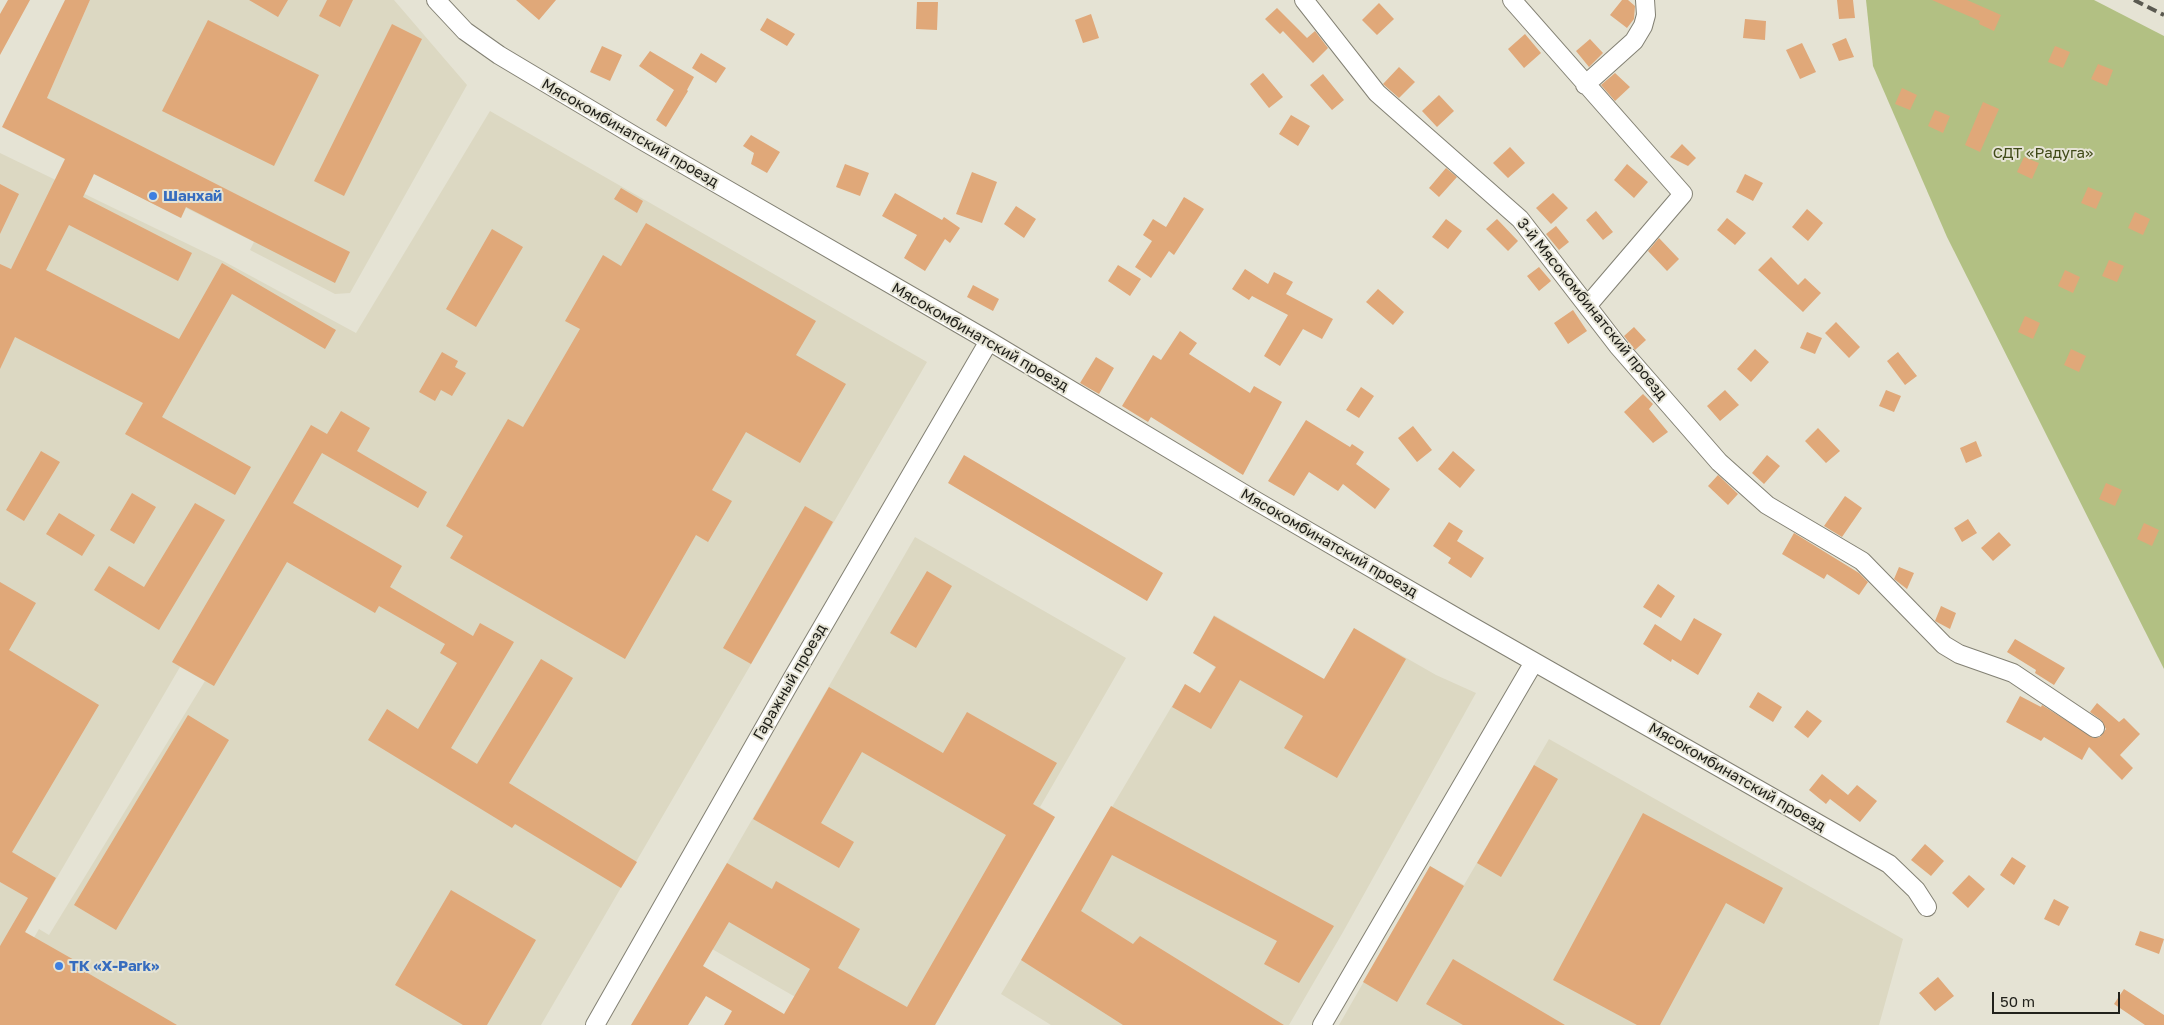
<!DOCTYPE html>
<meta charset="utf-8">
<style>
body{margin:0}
#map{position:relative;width:2164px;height:1025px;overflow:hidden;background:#e5e3d4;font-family:"Golos Text",sans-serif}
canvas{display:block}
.scale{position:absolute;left:1992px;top:992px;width:128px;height:22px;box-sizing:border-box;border:2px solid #21211b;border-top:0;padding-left:6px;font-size:15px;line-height:18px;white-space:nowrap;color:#21211b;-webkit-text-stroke:4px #e5e3d4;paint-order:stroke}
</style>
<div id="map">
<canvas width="2164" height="1025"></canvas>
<div class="scale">50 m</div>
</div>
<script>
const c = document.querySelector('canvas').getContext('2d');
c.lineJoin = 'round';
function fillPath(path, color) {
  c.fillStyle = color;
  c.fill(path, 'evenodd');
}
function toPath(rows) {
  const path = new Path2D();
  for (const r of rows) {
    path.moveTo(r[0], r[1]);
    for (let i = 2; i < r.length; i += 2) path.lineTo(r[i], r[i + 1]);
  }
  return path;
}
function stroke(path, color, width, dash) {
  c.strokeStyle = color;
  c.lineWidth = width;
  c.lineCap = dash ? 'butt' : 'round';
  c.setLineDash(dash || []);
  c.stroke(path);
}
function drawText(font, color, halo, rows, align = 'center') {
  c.font = font + ' "Golos Text",sans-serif';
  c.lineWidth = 4;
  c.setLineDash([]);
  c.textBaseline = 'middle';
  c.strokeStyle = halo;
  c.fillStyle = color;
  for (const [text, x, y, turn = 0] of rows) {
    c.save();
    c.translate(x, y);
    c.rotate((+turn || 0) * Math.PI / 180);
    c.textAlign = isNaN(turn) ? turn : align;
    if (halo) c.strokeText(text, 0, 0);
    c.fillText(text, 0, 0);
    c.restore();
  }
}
fillPath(toPath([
 [90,0,394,0,467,85,350,293,335,294,250,250,254,242,186,208,181,218,25,139,47,98],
 [490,111,927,362,541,1025,0,1025,0,996,39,929,49,935,205,681,180,667,0,975,0,153,225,262,356,333],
 [915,537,1126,658,1040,807,1055,817,935,1025,844,1025,686,934],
 [1214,615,1324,679,1354,628,1436,675,1476,693,1343,932,1289,1025,1051,1025,1001,994,1185,684,1200,693,1215,667,1193,653],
 [1549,739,1903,939,1879,1025,1339,1025,1430,866,1464,885]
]), '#dcd8c2');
fillPath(toPath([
 [1866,0,2094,0,2164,36,2164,669,1947,237,1873,66]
]), '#b2c083');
fillPath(toPath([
 [8,0,30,0,0,55,0,14],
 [65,0,90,0,47,98,350,252,335,283,186,207,181,218,94,174,83,197,192,253,178,281,69,225,46,270,179,339,222,263,336,330,325,349,232,294,162,417,251,467,235,495,125,434,143,403,15,337,0,369,0,264,11,269,65,159,2,127],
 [249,0,288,0,278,17],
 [327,0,353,0,340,27,319,16],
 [516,0,556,0,539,20],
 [1622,0,1628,0,1635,6,1634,19,1627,28,1610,15],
 [1837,0,1853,0,1855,18,1839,19],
 [1932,0,1967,0,2001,15,1994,31,1979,24,1980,21],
 [917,2,938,2,937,30,916,29],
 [1379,3,1394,19,1377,35,1362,20],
 [1277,8,1307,38,1315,31,1328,48,1313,63,1283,31,1280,34,1265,19],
 [1091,14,1099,38,1083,43,1075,20],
 [767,18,795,34,787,46,760,30],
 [1745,19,1766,21,1765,40,1743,38],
 [208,20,319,75,274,166,162,111],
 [392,24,422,39,344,196,314,181],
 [1525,34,1541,53,1524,68,1508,49],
 [1846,38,1854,57,1839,61,1832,44],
 [1590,39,1603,53,1589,67,1576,51],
 [1802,43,1816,72,1800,79,1786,50],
 [602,46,622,55,610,81,590,72],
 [2055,46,2070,52,2063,68,2048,62],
 [650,51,694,77,687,90,688,91,666,127,656,120,674,90,639,66],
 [701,53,726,68,716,83,692,68],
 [2098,64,2113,70,2107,86,2091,79],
 [1399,67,1415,82,1399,98,1383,84],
 [1263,73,1283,97,1269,108,1250,84],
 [1615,73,1630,87,1615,101,1601,85],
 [1323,74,1344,100,1332,110,1310,85],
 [1902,88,1917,95,1910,110,1895,104],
 [1439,95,1454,111,1437,127,1422,111],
 [1983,102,1999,109,1980,152,1965,145],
 [1935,110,1950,116,1943,133,1928,126],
 [1291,115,1310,126,1298,146,1279,134],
 [751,135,780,152,767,173,751,164,754,153,743,146],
 [1682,144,1696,158,1688,166,1670,157],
 [1510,147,1525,163,1508,178,1493,163],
 [2024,157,2039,163,2032,179,2017,172],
 [845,164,869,173,860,196,836,187],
 [1627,164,1648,182,1634,198,1614,180],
 [1446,168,1457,177,1439,197,1429,188],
 [972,172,997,182,982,223,956,214],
 [1745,174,1763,183,1753,201,1736,192],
 [0,184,19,194,0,234],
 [2088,187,2103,193,2096,209,2081,203],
 [621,188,643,201,637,213,614,199],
 [895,193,942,220,944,217,960,228,950,243,945,239,925,271,904,258,917,235,882,216],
 [1553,193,1568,208,1551,224,1536,208],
 [1184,197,1204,209,1174,255,1169,251,1151,278,1135,267,1152,241,1143,235,1153,219,1166,227],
 [1016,206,1036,219,1024,238,1004,224],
 [1807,209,1823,223,1808,241,1792,227],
 [1596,211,1613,232,1603,240,1586,220],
 [2135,212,2150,219,2143,235,2128,228],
 [1727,218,1746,233,1735,245,1717,230],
 [1446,219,1462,231,1448,249,1432,237],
 [1497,219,1518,241,1508,251,1486,229],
 [646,223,816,321,796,355,846,384,800,463,746,432,712,490,732,501,708,542,696,535,625,659,450,558,463,536,446,526,508,419,523,427,580,329,565,321,603,255,621,266],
 [1556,226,1569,242,1559,250,1546,234],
 [492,229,523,247,476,327,446,309],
 [1659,238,1679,259,1667,271,1648,251],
 [1771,257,1798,285,1805,278,1821,293,1803,312,1758,270],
 [2109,260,2124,266,2117,282,2102,276],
 [1118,265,1141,279,1130,296,1108,281],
 [1539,267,1551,281,1539,291,1527,276],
 [1245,269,1268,284,1274,272,1293,282,1286,294,1333,319,1322,339,1303,329,1280,366,1264,356,1288,315,1252,296,1249,300,1232,289],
 [2065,270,2080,277,2073,293,2058,286],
 [973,285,999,299,993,311,967,297],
 [1378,289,1404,312,1393,325,1366,302],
 [1573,310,1587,331,1568,344,1554,323],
 [2025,316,2040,323,2033,339,2018,332],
 [1836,322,1860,347,1849,358,1825,333],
 [1634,327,1646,340,1635,350,1624,336],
 [1180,331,1197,343,1189,354,1250,393,1254,386,1282,402,1243,475,1151,417,1148,422,1122,406,1153,355,1161,360],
 [1807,332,1822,338,1815,354,1800,348],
 [1755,349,1769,362,1751,382,1737,369],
 [2071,349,2086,356,2079,372,2064,365],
 [442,352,458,361,455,367,466,373,452,396,441,390,435,401,419,392],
 [1898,352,1917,376,1905,385,1887,361],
 [1096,357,1114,368,1099,394,1080,383],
 [1361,387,1374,396,1359,418,1346,410],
 [1725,390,1739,405,1720,421,1707,406],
 [1886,390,1901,396,1894,412,1879,406],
 [1643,394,1653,404,1649,409,1668,432,1653,443,1624,412],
 [341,411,370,428,357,451,427,492,418,508,322,453,293,503,402,566,390,587,473,636,480,623,514,642,451,748,477,764,541,659,573,678,509,783,637,862,621,888,515,824,512,828,368,740,387,709,418,729,457,663,440,653,445,644,379,606,375,613,287,562,214,686,172,662,311,425,327,434],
 [1306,420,1350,447,1352,444,1364,452,1356,464,1390,489,1375,509,1343,484,1338,491,1309,472,1294,496,1268,481],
 [1413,426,1432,450,1417,462,1398,438],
 [1818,428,1840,451,1826,463,1805,441],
 [1976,441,1982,456,1966,463,1960,448],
 [41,451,60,462,24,521,6,510],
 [1453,451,1475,470,1460,488,1438,469],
 [964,455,1163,573,1147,601,948,483],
 [1767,455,1780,466,1764,484,1752,473],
 [1718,475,1738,494,1728,505,1708,486],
 [2106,483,2122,490,2115,506,2099,499],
 [132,493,156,507,134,544,110,530],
 [1845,496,1862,508,1842,537,1824,526],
 [195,503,225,520,159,630,94,590,109,566,144,587],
 [805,506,833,522,751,664,723,648],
 [59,513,95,535,82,556,46,534],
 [1968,519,1977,533,1962,542,1954,528],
 [1449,522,1463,531,1457,541,1484,558,1471,578,1448,563,1451,558,1433,546],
 [2144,523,2159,530,2152,546,2137,539],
 [1999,532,2011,545,1993,561,1981,548],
 [1794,533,1859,573,1868,582,1859,595,1827,574,1824,579,1782,554],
 [1899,567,1914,573,1907,589,1894,579],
 [927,571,952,586,916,648,890,633],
 [0,582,36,603,9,650,99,705,12,852,56,878,25,932,76,961,74,965,177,1025,0,1025,0,946,28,898,0,882],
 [1658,584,1675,596,1661,618,1643,607],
 [1941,606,1956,613,1950,629,1935,621],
 [1214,616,1324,679,1354,628,1406,659,1337,778,1284,748,1303,716,1240,680,1211,729,1172,707,1185,684,1200,693,1216,667,1193,653],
 [1694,618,1722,634,1698,675,1672,659,1671,662,1643,644,1655,624,1681,641],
 [2015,639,2065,668,2054,685,2035,673,2036,670,2007,652],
 [829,687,943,753,967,712,1057,763,1033,804,1055,817,935,1025,724,1025,732,1011,706,996,688,1025,631,1025,727,863,772,889,776,881,860,929,838,968,907,1007,1006,835,862,752,821,823,854,842,839,868,753,819],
 [729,922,810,969,784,1014,703,966],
 [1758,692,1782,707,1773,722,1749,707],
 [2020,696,2041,707,2042,705,2094,738,2100,737,2106,729,2101,720,2090,712,2097,703,2119,722,2124,718,2140,734,2120,755,2133,768,2122,780,2089,747,2082,760,2044,737,2041,741,2006,722],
 [1807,710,1822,721,1808,738,1794,727],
 [188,715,229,740,116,930,74,905],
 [1534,765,1558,779,1501,877,1477,863],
 [1822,774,1848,795,1857,785,1877,801,1860,822,1830,799,1826,804,1809,790],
 [1111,806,1334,926,1299,983,1264,964,1277,941,1112,855,1081,911,1133,944,1140,936,1284,1025,1123,1025,1021,960],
 [1643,813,1783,888,1764,924,1726,903,1660,1025,1637,1025,1553,980],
 [1925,844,1944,861,1931,876,1911,860],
 [2012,857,2026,866,2014,885,2000,875],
 [1430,866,1464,886,1397,1002,1363,982],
 [1969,875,1985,889,1968,908,1952,893],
 [451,890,536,940,487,1025,463,1025,395,985],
 [2054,899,2069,907,2059,926,2044,919],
 [2140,931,2164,939,2159,954,2135,945],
 [1453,959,1565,1025,1463,1025,1426,1004],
 [1938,977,1954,996,1935,1011,1919,993],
 [2124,989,2164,1015,2164,1025,2145,1025,2114,1004]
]), '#e0a879');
const street = toPath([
 [436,0,465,31,499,55,638,138,989,341,1251,498,1466,623,1889,864,1916,890,1927,907],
 [1304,0,1377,93,1520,219,1618,346,1719,462,1767,505,1862,561,1944,645,1959,654,2013,673,2095,728],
 [1512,0,1683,194,1588,305],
 [1585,85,1634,41,1643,26,1646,15,1645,0],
 [595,1025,792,679,989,341],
 [1322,1025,1534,662]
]);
stroke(street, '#838174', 20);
stroke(street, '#fff', 18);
stroke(toPath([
 [2134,0,2164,15]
]), '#5a5950', 4, [10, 5]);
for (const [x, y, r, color] of [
 [153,196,5,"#3f7fe0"],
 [59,966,5,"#3f7fe0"]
]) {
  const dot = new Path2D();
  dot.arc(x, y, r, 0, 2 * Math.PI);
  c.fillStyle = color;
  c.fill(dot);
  stroke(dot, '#e5e3d4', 2);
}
drawText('15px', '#21211b', '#e5e3d4', [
 ["Мясокомбинатский проезд",630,133,30],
 ["3-й Мясокомбинатский проезд",1592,309,51],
 ["Мясокомбинатский проезд",980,337,30],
 ["Мясокомбинатский проезд",1329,543,30],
 ["Гаражный проезд",790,682,-60],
 ["Мясокомбинатский проезд",1737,777,30]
]);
drawText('15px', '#404a18', '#e5e3d4', [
 ["СДТ «Радуга»",2043,153]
]);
drawText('bold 15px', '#366cbe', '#e5e3d4', [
 ["Шанхай",163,196],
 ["ТК «X-Park»",69,966]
], 'left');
</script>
